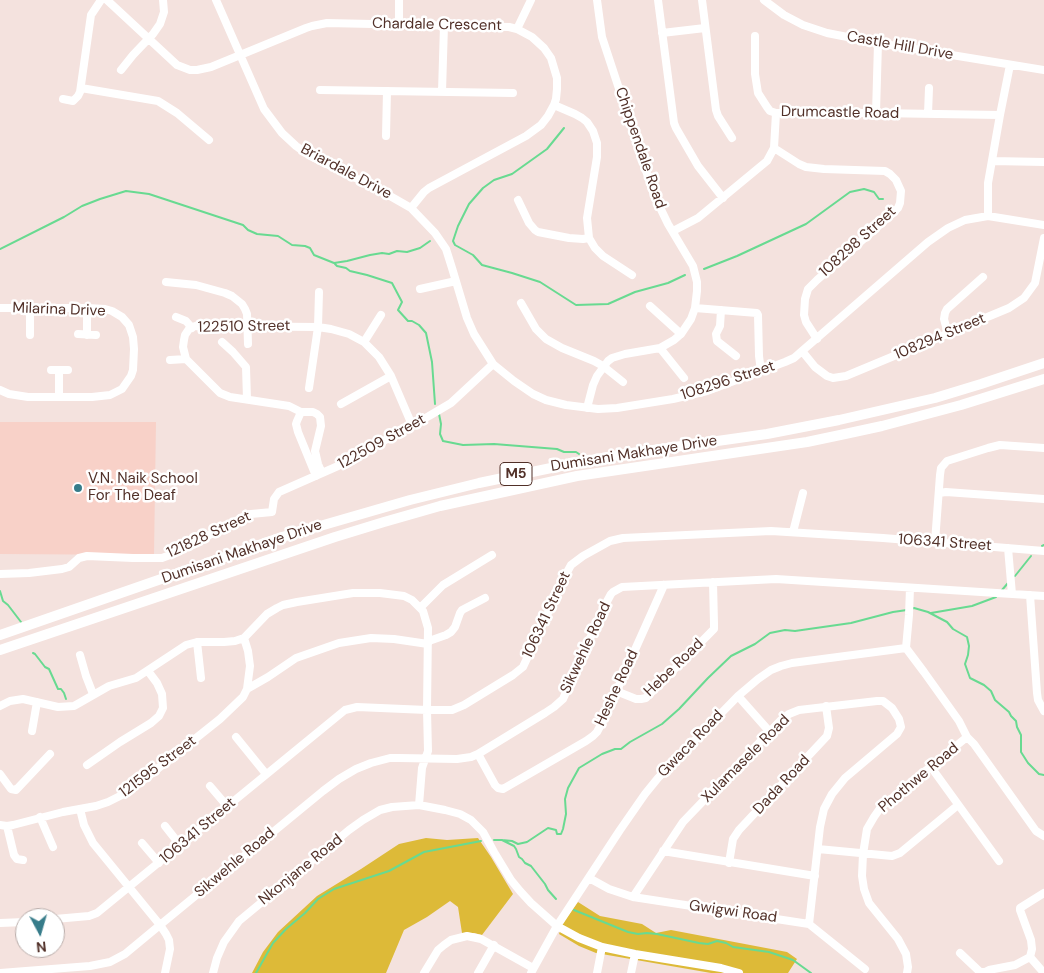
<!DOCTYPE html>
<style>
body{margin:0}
#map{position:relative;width:1044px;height:973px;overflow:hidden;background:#f4e2de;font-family:"DM Sans",sans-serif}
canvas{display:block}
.north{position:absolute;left:15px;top:908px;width:50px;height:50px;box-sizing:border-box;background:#fff;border:1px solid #b9aca9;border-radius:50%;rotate:174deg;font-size:14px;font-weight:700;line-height:20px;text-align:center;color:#513028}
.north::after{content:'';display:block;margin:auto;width:18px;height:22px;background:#377c8a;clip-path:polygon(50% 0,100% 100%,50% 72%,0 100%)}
</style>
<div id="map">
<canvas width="1044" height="973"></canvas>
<div class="north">N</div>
</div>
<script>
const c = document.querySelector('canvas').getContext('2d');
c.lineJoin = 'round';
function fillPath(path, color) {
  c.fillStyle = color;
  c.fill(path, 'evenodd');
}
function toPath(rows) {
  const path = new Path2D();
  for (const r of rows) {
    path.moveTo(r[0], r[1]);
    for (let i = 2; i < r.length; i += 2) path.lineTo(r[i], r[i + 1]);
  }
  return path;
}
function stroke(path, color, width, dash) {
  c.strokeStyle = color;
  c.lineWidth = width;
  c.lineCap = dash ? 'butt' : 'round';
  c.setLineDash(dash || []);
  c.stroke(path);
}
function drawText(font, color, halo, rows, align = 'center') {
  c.font = font + ' "DM Sans",sans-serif';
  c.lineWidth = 5;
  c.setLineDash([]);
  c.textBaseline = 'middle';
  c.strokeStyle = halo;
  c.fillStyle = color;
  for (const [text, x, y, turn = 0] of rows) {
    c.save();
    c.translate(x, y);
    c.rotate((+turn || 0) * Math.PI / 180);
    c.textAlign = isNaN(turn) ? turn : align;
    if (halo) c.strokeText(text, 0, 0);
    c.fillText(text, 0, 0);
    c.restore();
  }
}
fillPath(toPath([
 [0,422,156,422,154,555,0,554]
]), '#f8d1c8');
fillPath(toPath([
 [426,838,447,840,478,838,491,857,513,894,482,935,474,933,462,933,458,907,450,901,427,917,404,930,386,973,252,973,263,952,278,932,317,896,361,869,399,844],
 [578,902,600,916,642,924,656,933,671,930,787,952,797,959,788,973,711,973,596,953,579,946,559,934,563,923]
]), '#ddba38');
stroke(toPath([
 [564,128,547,149,512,174,494,180,483,188,469,204,458,226,453,241,455,245,473,255,482,265,512,273,540,282,576,305,608,304,635,292,668,283,685,275],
 [0,249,64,217,82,206,100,199,126,191,149,194,243,225,248,230,257,234,278,236,292,245,305,246,310,248,314,255,334,263,347,261,370,255,382,253,389,254,397,251,407,252,420,248,430,241],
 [335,264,337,266,346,268,350,271,367,275,392,283,402,302,398,310,408,321,412,321,419,325,426,333,432,362,435,404],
 [704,269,737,256,806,224,850,192,864,189,874,192,879,199,883,199],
 [439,414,441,424,440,434,443,441,463,445,494,444,557,449,564,452,576,452,579,454],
 [1042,546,1044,545],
 [1015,576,1031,556],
 [1002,590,1008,583],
 [0,591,3,601,8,605,21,622],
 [911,609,914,608,928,612,947,622,953,629,967,637,969,646,968,655,965,664,970,678,984,685,991,691,995,700,1009,712,1011,716,1016,721,1017,727,1021,735,1021,752,1028,763,1039,774,1044,775],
 [931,613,972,606,996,597],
 [33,653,35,654,45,667,49,669,58,689,61,689,64,693,66,699],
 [494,840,502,840,514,846,516,849,519,857,522,859,525,863,531,866,545,884,548,890,556,899],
 [502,840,512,841,518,844,527,842,548,828,556,830,557,834,561,834,563,829,566,814,565,799,568,788,579,768,602,754,615,749,621,749,630,742,662,724,679,709,708,678,731,656,755,644,770,633,785,630,795,631,851,623,893,612,907,610],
 [574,910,628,932,638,934,647,933,657,934,699,943,708,944,717,941,726,943,733,947,769,952,793,960,811,973],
 [256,973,273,943,286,929,305,913,318,899,334,889,389,871,424,852,481,841]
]), '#68da91', 2);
stroke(toPath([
 [107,0,177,65,190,70,197,70,211,67,306,28,312,26,327,23,509,27,517,29,532,37,544,48,551,58,557,78,557,89,556,99,554,105,548,116,541,125,526,136,429,188,424,192,411,208],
 [216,0,264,109,282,133,296,146,310,156,376,188,411,208,435,233,446,249,452,268,467,318,474,334,493,364,514,381,533,394,546,400,566,405,598,409,617,408,673,399,707,391,785,362,794,358,802,351,928,242,948,228,965,220,988,216,1044,225],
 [658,0,674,123,676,128,698,166,723,198],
 [702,0,716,110,718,116,732,138],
 [764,0,784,15,803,25,827,33,878,43,1044,70],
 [399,24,399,0],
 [517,29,531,0],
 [662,33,705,28],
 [755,36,755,74,758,93,767,107,770,111,776,113,876,113,1000,115],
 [121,70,133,55,153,34,160,24,164,12,163,0],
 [81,88,158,101,177,113,209,140],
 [320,90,513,93],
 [442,92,444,25],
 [63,99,73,101,78,96,80,92,91,15,101,0],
 [554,105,575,114,582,118,587,122,593,131,597,143,597,157,587,218,589,238,595,248,603,256,632,275],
 [876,113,878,43],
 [928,114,929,88],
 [386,136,387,91],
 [774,148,799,164,806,167,824,169,885,171,890,174,896,180,901,191,900,203,898,208,892,214,817,280,808,289,805,299,804,315,806,322,817,339],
 [992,161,1044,162],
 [518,200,529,223,535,230,538,232,569,238,583,239,589,238],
 [988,216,988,183,1000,115,1010,65],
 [673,231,698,218,767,161,774,148,776,113],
 [166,282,196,285,225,293,232,296,242,304,245,309,247,314,248,344],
 [420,289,456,281],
 [521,303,536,329,546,339,562,348,594,361,603,366,623,382],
 [650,306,681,334],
 [0,308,87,308,105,309,112,311,122,317,129,325,133,337,134,349,133,370,131,376,122,389,110,395,92,397,28,397,9,394,0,390],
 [87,308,87,335],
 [695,308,757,313,758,315,759,356,761,371],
 [30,309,30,335],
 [721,310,720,326,716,334,717,341,736,356],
 [176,317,186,321,192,328],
 [78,334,96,335],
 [948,334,944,319,945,313,947,309,983,277],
 [222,342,233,352,246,367,247,399],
 [364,342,381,315],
 [660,348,684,378],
 [802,351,815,367,827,376,833,378,846,376,1009,308,1024,298,1035,283,1044,238],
 [170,360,186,359],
 [51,370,68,370],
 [59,370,59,397],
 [309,388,318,327,319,292],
 [341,404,391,376],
 [587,408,593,385,597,376,608,361,612,358,625,354,660,348,674,340,681,334,691,319,695,308,697,291,697,282,693,266,668,224,654,195,602,37,597,0],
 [301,412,297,421,296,424,298,432,316,476],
 [322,473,318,464,315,451,321,426,320,417,317,414,313,412,301,412,289,406,230,397,220,393,186,359,183,347,184,340,185,335,189,329,195,326,318,327,331,329,349,334,364,342,379,357,391,376,412,425],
 [939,493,946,492,1044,499],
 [793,532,803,493],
 [935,542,940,475,941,468,947,461,988,448,1000,445,1044,448],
 [1008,548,1012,594],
 [0,574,29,573,62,569,69,567,79,558,87,556,133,558,162,558,170,555,183,546,221,530,243,517,251,514,272,512,274,499,279,492,338,466,429,416,451,403,493,364],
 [1030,595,1037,693,1038,700,1044,711],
 [420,608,443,585,492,555],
 [429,641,446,635,451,632,455,627,460,613,462,610,485,598],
 [197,642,201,678],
 [906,648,924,672,959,721,967,737,881,807,874,817,867,829,863,854,862,876,864,889,869,903,898,939,906,954,908,967,907,973],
 [906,648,909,615,910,588],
 [80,655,86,676,93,694],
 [247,689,268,677,296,658,339,643,371,638,394,639,428,644],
 [616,691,636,699,641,699,646,698,711,632,714,629,714,624,713,582],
 [738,696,769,731],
 [0,706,10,701,23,699,58,707,74,706,109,686,136,678,186,645,197,642,224,642,235,641,244,638,267,614,277,608,283,605,297,602,353,593,380,593,404,596,412,600,423,611,428,628,427,710,428,751,422,768,419,805],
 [32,731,37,702],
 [236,737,266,774],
 [967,737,974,744,1036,831,1044,836],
 [478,754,495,785,498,788,503,789,586,741,593,736,597,732,604,719,664,585],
 [87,765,120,742,151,723,159,716,163,708,162,694,157,683,148,671],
 [931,767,999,861],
 [0,774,11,789,16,790,50,754],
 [210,786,227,806],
 [80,809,84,825,93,843,160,925,166,934,169,940,170,949,165,973],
 [40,817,53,847],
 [0,825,7,826,13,825,63,812,96,806,108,802,122,795,146,778,220,719,243,697,247,689,250,666,248,651,244,638],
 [7,826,14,855,17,859,23,860],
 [165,826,180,845],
 [142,843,159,863],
 [818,849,892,856,900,853,958,805],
 [663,851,815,876],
 [729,863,733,839,739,830,827,736,829,728,826,706],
 [589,878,609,889,633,897,809,924,865,969],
 [633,897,683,822,780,721,789,714,799,710,877,701,883,701,892,708,899,719,901,727,897,734,845,778,832,794,824,809,820,827,809,924],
 [55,919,89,916,97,913,345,710,357,707,427,710,452,710,464,705,513,675,523,667,565,576,571,565,583,556,610,541,623,538,771,531,883,538,1044,551],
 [0,923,25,922],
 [960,953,980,972,984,972],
 [1030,957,1044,973],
 [0,973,90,966,110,962,125,954,160,925,323,791,339,779,356,769,371,763,390,758,399,758,457,759,471,757,478,754,545,713,554,707,563,699,604,607,611,594,613,592,622,587,776,579,1044,596],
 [213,973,217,958,224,942,239,921,349,830,363,820,380,810,392,807,419,805,445,810,460,814,471,820,483,832,494,852,511,880,520,891,531,903,557,926,579,938,602,947,635,954,721,968,739,973],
 [424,973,438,950,444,945,451,940,467,936,481,939,533,968],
 [478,973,494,945],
 [531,973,557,926,620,830,645,794,658,778,738,696,758,679,771,670,781,666,792,663,906,648],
 [597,973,602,947],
 [631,973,635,954],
 [983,973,989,970,1015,965,1030,957,1032,949,1031,940,1020,910,1020,908,1044,893]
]), '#fff', 8);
stroke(toPath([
 [0,635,282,537,410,500,479,483,580,462,625,454,767,434,839,420,935,398,981,384,1044,363],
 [0,650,335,537,384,522,440,506,577,476,807,442,845,434,882,426,961,405,1044,379]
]), '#fff', 10);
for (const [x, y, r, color] of [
 [78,488,5,"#377c8a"]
]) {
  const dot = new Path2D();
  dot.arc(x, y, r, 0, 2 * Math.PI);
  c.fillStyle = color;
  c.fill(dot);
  stroke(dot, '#fff', 2);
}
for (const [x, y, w] of [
 [516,474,32]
]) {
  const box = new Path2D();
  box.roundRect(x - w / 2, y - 11.5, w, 23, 4);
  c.fillStyle = '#fff';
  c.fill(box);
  stroke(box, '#513028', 1);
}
drawText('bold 14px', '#513028', null, [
 ["M5",516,474]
]);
drawText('15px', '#513028', '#fff', [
 ["Chardale Crescent",437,25,1],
 ["Castle Hill Drive",900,46,10],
 ["Drumcastle Road",840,113,1],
 ["Chippendale Road",640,148,71],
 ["Briardale Drive",346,172,28],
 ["108298 Street",858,242,-42],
 ["Milarina Drive",59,310,2],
 ["122510 Street",244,327,-1],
 ["108294 Street",940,337,-23],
 ["108296 Street",728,381,-18],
 ["122509 Street",382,442,-29],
 ["Dumisani Makhaye Drive",634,454,-9],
 ["121828 Street",209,535,-25],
 ["106341 Street",945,543,4],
 ["Dumisani Makhaye Drive",242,552,-19],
 ["106341 Street",547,615,-65],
 ["Sikwehle Road",586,648,-65],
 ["Hebe Road",674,668,-44],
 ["Heshe Road",617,688,-65],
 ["Gwaca Road",691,744,-46],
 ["Xulamasele Road",746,759,-45],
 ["121595 Street",158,767,-37],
 ["Phothwe Road",919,778,-40],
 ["Dada Road",782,785,-47],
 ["106341 Street",198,831,-40],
 ["Sikwehle Road",235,863,-40],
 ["Nkonjane Road",301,870,-39],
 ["Gwigwi Road",733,912,8]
]);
drawText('15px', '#513028', '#fff', [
 ["V.N. Naik School",88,479],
 ["For The Deaf",88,496]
], 'left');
</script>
